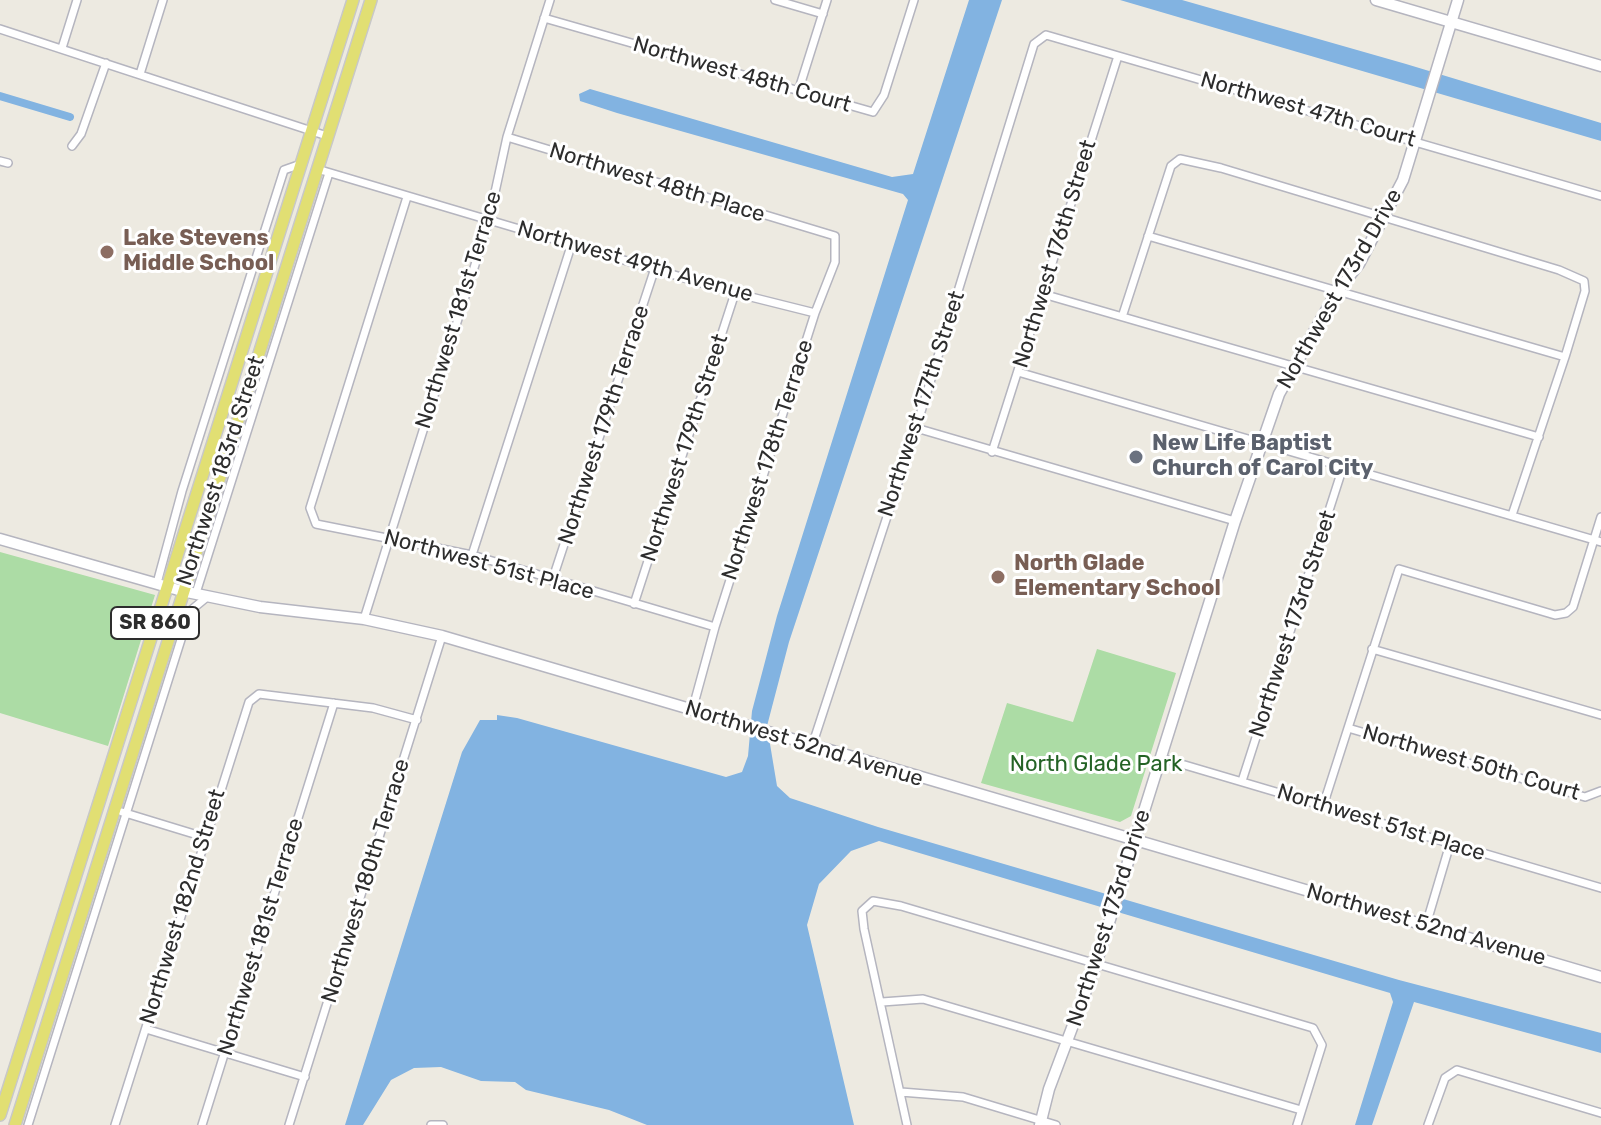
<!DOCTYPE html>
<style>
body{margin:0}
canvas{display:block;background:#edeae1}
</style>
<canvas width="1601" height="1125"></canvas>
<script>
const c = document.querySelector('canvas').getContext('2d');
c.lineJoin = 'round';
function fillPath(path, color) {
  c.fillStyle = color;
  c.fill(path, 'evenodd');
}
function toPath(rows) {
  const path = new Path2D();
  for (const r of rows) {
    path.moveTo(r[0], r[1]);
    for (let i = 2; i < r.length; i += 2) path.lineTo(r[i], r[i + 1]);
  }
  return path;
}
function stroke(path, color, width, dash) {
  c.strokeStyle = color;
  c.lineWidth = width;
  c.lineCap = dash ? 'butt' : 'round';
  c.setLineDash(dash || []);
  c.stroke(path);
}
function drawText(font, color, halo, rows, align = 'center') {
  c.font = font + ' Rubik,sans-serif';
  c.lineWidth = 6;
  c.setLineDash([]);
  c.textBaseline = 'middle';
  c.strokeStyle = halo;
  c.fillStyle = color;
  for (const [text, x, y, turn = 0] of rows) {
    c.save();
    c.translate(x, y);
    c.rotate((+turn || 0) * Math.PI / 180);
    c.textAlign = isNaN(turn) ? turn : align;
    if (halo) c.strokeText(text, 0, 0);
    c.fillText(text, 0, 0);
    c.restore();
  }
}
fillPath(toPath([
 [0,552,155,595,108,746,0,713],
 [1097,649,1176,673,1131,816,1120,822,981,783,1007,703,1073,722]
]), '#acdca5');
fillPath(toPath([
 [969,0,1002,0,789,642,767,726,777,786,790,798,878,827,1399,980,1601,1033,1601,1053,1414,1002,1372,1125,1355,1125,1393,1002,1390,993,879,841,851,851,819,884,807,925,854,1125,647,1125,609,1110,526,1090,515,1082,481,1081,441,1067,414,1068,391,1080,363,1125,345,1125,462,752,480,720,497,720,497,715,517,718,726,777,742,772,748,756,752,711,777,616,908,200,903,194,617,113,580,101,579,94,590,89,892,177,913,174],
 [1120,0,1182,0,1406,64,1601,123,1601,141]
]), '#82b3e1');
stroke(toPath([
 [0,96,70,117]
]), '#82b3e1', 8);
const street = toPath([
 [775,0,823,14],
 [544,18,873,112,884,95,914,0],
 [0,29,327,136],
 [62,48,77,0],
 [140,74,163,0],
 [798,92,827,0],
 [507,137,835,236,835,262,815,313,715,627,692,711],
 [72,146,81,134,106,63],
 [0,161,8,163],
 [317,169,735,293,815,313],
 [407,197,310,508,316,524,472,555,715,627],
 [1148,236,1565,357],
 [1043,294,1539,437],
 [1123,314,1171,166,1180,159,1221,168,1559,270,1584,281,1585,291,1565,357,1512,515],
 [1018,372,1601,542],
 [916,428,1235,521],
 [992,452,1118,56],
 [472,555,572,243],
 [552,581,655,268],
 [157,583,182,491,284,170,301,164],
 [196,593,329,173],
 [634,604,735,293],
 [364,619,489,220,507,137,550,0],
 [1372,649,1601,715],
 [1348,728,1585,797,1601,791],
 [812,746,916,428,1034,44,1046,35,1601,196],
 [1161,758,1601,888],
 [1242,781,1343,467],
 [1323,806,1399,569,1555,615,1566,613,1573,607,1601,517],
 [122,812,204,837],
 [1426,925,1450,844],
 [882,1002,923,999,1301,1110],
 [146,1029,305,1077],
 [901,1092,963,1097,1056,1125],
 [28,1125,190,611,207,597],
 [115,1125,249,702,259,694,373,708,417,720],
 [202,1125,334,703],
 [289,1125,442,636],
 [431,1125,443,1125],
 [907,1125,864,929,862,911,873,901,901,906,1313,1028,1322,1045,1297,1125],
 [1428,1125,1445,1078,1457,1070,1601,1113]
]);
const secondary = toPath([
 [1376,0,1601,66],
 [0,539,182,591,260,607,364,619,442,636,1601,977],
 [1040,1125,1049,1089,1096,964,1235,521,1279,394,1336,293,1359,264,1403,180,1458,0]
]);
const primary = toPath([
 [0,1115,353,0],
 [15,1125,371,0]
]);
stroke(street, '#b5b5bf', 10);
stroke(secondary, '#b5b5bf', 13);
stroke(primary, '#c8c8c8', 14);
stroke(street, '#fff', 7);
stroke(secondary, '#fff', 10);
stroke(primary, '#e1df73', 11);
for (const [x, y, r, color] of [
 [107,252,8,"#8d6e63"],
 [1136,457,8,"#6b7280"],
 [998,577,8,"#8d6e63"]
]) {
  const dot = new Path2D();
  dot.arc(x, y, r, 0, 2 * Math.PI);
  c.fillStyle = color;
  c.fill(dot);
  stroke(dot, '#fff', 3);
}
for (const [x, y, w] of [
 [155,623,88]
]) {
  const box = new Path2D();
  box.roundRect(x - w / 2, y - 16, w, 32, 6);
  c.fillStyle = '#fff';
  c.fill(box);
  stroke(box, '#2d2d2d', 2);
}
drawText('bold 20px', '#2d2d2d', null, [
 ["SR 860",155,623]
]);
drawText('22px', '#2d2d2d', '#fff', [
 ["Northwest 48th Court",742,75,16],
 ["Northwest 47th Court",1308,110,16],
 ["Northwest 48th Place",657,183,17],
 ["Northwest 176th Street",1055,254,-73],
 ["Northwest 49th Avenue",635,262,16],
 ["Northwest 173rd Drive",1340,289,-60],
 ["Northwest 181st Terrace",459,310,-73],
 ["Northwest 177th Street",922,404,-72],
 ["Northwest 179th Terrace",604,425,-72],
 ["Northwest 179th Street",685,448,-72],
 ["Northwest 178th Terrace",768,460,-72],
 ["Northwest 183rd Street",221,471,-72],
 ["Northwest 51st Place",489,565,15],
 ["Northwest 173rd Street",1293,624,-72],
 ["Northwest 52nd Avenue",804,744,17],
 ["Northwest 50th Court",1471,763,16],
 ["Northwest 51st Place",1381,823,17],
 ["Northwest 180th Terrace",366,881,-73],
 ["Northwest 182nd Street",183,907,-73],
 ["Northwest 173rd Drive",1109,918,-72],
 ["Northwest 52nd Avenue",1426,925,16],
 ["Northwest 181st Terrace",261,937,-73]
]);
drawText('bold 22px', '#785e54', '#fff', [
 ["Lake Stevens",123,239],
 ["Middle School",123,264],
 ["North Glade",1014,564],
 ["Elementary School",1014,589]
], 'left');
drawText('bold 22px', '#5b616d', '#fff', [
 ["New Life Baptist",1152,444],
 ["Church of Carol City",1152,469]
], 'left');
drawText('22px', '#246325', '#fff', [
 ["North Glade Park",1096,765]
]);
</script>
